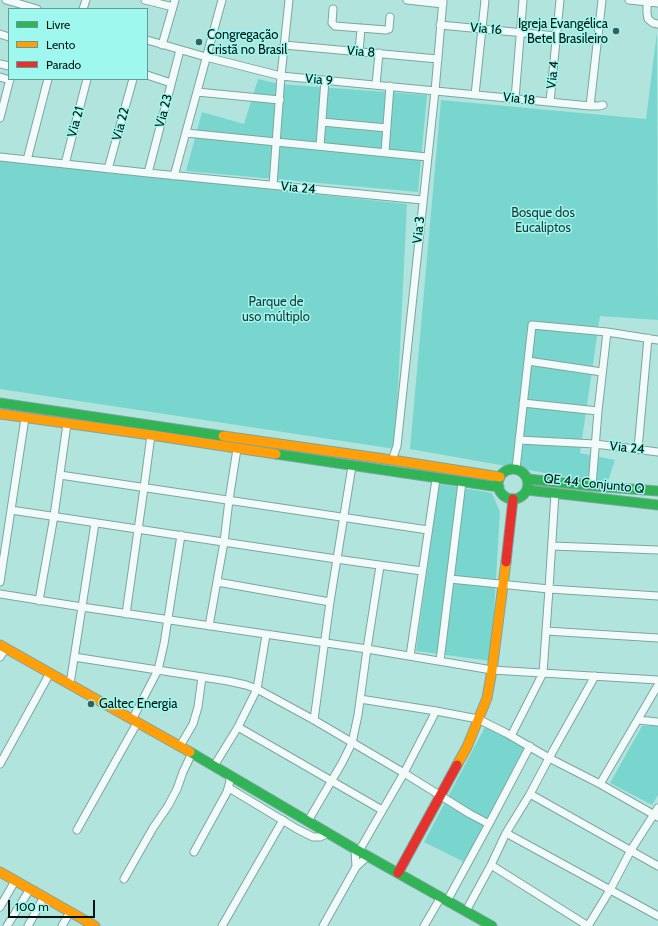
<!DOCTYPE html>
<meta charset="utf-8">
<style>
body{margin:0}
#map{position:relative;width:658px;height:926px;overflow:hidden;background:#b2e4de;font-family:Cabin,sans-serif}
canvas{display:block}
.legend{position:absolute;left:8px;top:8px;width:140px;height:72px;box-sizing:border-box;background:#9ef8ee;border:1px solid #5f9d96;margin:0;padding:5px 7px;list-style:none;font-size:12px;color:#001412}
.legend li{display:flex;align-items:center;gap:8px;height:20px}
.legend b{width:20px;border:1px solid #5f9d96}
.scale{position:absolute;left:8px;top:900px;width:87px;height:18px;box-sizing:border-box;border:2px solid #001412;border-top:0;padding-left:5px;font-size:12px;line-height:14px;white-space:nowrap;color:#001412;-webkit-text-stroke:3px #9ef8ee;paint-order:stroke}
</style>
<div id="map">
<canvas width="658" height="926"></canvas>
<ul class="legend">
<li><b style="height:5px;background:#30b455"></b>Livre</li>
<li><b style="height:5px;background:#ff9f0a"></b>Lento</li>
<li><b style="height:5px;background:#e5322d"></b>Parado</li>
</ul>
<div class="scale">100 m</div>
</div>
<script>
const c = document.querySelector('canvas').getContext('2d');
c.lineJoin = 'round';
function fillPath(path, color) {
  c.fillStyle = color;
  c.fill(path, 'evenodd');
}
function toPath(rows) {
  const path = new Path2D();
  for (const r of rows) {
    if (r.length === 3) {
      path.moveTo(r[0] + r[2], r[1]);
      path.arc(r[0], r[1], r[2], 0, 2 * Math.PI);
      continue;
    }
    path.moveTo(r[0], r[1]);
    for (let i = 2; i < r.length; i += 2) path.lineTo(r[i], r[i + 1]);
  }
  return path;
}
function stroke(path, color, width, dash) {
  c.strokeStyle = color;
  c.lineWidth = width;
  c.lineCap = dash ? 'butt' : 'round';
  c.setLineDash(dash || []);
  c.stroke(path);
}
function drawText(font, color, halo, rows, align = 'center') {
  c.font = font + ' Cabin,sans-serif';
  c.lineWidth = 3;
  c.setLineDash([]);
  c.textBaseline = 'middle';
  c.strokeStyle = halo;
  c.fillStyle = color;
  for (const [text, x, y, turn = 0] of rows) {
    c.save();
    c.translate(x, y);
    c.rotate((+turn || 0) * Math.PI / 180);
    c.textAlign = isNaN(turn) ? turn : align;
    if (halo) c.strokeText(text, 0, 0);
    c.fillText(text, 0, 0);
    c.restore();
  }
}
fillPath(toPath([
 [657,32,658,320,600,316,580,453,615,460,607,484,410,449,441,100,646,119],
 [258,79,279,84,427,95,418,192,186,171,202,112,244,124],
 [0,160,407,204,395,449,0,389],
 [439,484,492,493,500,512,491,661,416,651],
 [486,725,525,747,464,862,424,842],
 [642,726,658,726,658,795,652,805,610,783]
]), '#79d6ce');
const street = toPath([
 [6,0,37,9],
 [145,0,173,7],
 [407,0,443,4],
 [629,0,658,3],
 [647,2,647,13,648,19,653,23,658,24],
 [83,9,86,0],
 [333,9,332,23,335,26,386,30,389,29,390,17],
 [440,25,556,36],
 [0,34,9,37],
 [147,40,206,57,281,76,590,106,599,106,603,105],
 [162,45,175,0],
 [284,45,438,59],
 [359,52,361,28],
 [0,64,9,66],
 [147,75,171,83],
 [0,77,10,80],
 [376,85,379,53],
 [197,92,280,100],
 [475,95,485,0],
 [515,99,523,0],
 [550,102,560,0],
 [590,106,602,0],
 [0,118,10,79],
 [322,122,387,128],
 [186,133,427,157],
 [320,146,325,80],
 [385,152,390,86],
 [0,157,148,173,422,200],
 [27,160,48,79],
 [65,164,87,79],
 [108,169,133,79],
 [148,173,180,50],
 [174,176,222,0],
 [273,185,281,76,289,0],
 [528,361,602,372],
 [523,403,598,411],
 [519,440,595,444,658,452],
 [638,449,648,338],
 [392,460,397,446,435,91,443,0],
 [516,469,532,325,607,332,658,340],
 [60,475,428,530],
 [592,486,598,411,607,332],
 [11,510,336,559,422,571],
 [552,546,658,550],
 [450,579,549,589,658,596],
 [0,582,25,418],
 [217,582,330,602],
 [0,594,82,607,367,649,492,670,658,680],
 [39,601,54,516,67,424],
 [126,614,144,488,151,435],
 [209,626,224,542,229,500,237,449],
 [546,631,658,638],
 [410,656,436,479],
 [0,657,6,648],
 [74,657,228,681,246,685,257,689,314,720,404,773,470,814,489,824],
 [440,661,462,482],
 [70,684,95,523],
 [360,699,436,711,478,719,506,733,549,758,600,784,658,817],
 [132,720,158,670,164,644,181,535],
 [314,720,330,602,352,466],
 [638,720,658,722],
 [238,727,382,810],
 [511,736,543,673,549,589,555,493],
 [180,746,193,724,198,707,202,677],
 [0,764,50,673],
 [214,766,238,727,257,689,266,635],
 [600,784,658,685],
 [229,788,297,829,313,837,320,837,329,833],
 [530,794,658,866],
 [308,821,342,763,352,743,358,715,367,649,380,566],
 [77,830,137,723],
 [506,833,658,916],
 [355,849,356,867],
 [359,851,404,773,436,711],
 [194,852,227,792,230,781,229,775],
 [491,865,588,926],
 [124,879,153,828,168,806,177,789,183,772,192,753],
 [447,901,489,824,530,746],
 [0,907,15,881],
 [466,911,491,865,506,833,530,794,549,758,595,676],
 [7,926,30,889],
 [28,926,44,897],
 [62,926,70,912],
 [222,926,283,820],
 [323,926,356,867,368,856],
 [424,926,441,897],
 [588,926,610,890,631,850,658,808]
]);
const fast = toPath([
 [0,403,223,436],
 [276,454,499,487],
 [513,484,15],
 [528,479,592,486,658,491],
 [527,490,658,505],
 [190,752,355,849,492,926]
]);
const slow = toPath([
 [0,414,151,435,276,454],
 [223,436,392,460,500,477],
 [0,645,190,752],
 [457,765,467,747,487,698,492,670,506,562],
 [0,872,95,926]
]);
const jam = toPath([
 [506,562,513,499],
 [398,873,457,765]
]);
stroke(street, '#7ca5a0', 9);
stroke(fast, '#7ca5a0', 11);
stroke(slow, '#7ca5a0', 11);
stroke(jam, '#7ca5a0', 11);
stroke(street, '#f3fbfa', 7);
stroke(fast, '#30b455', 9);
stroke(slow, '#ff9f0a', 9);
stroke(jam, '#e5322d', 9);
for (const [x, y, r, color] of [
 [616,31,4,"#3e5d59"],
 [199,42,4,"#3e5d59"],
 [91,704,4,"#3e5d59"]
]) {
  const dot = new Path2D();
  dot.arc(x, y, r, 0, 2 * Math.PI);
  c.fillStyle = color;
  c.fill(dot);
  stroke(dot, '#9ef8ee', 1.5);
}
drawText('13px', '#001412', '#9ef8ee', [
 ["Igreja Evangélica",608,24,"right"],
 ["Betel Brasileiro",608,39,"right"],
 ["Congregação",207,35],
 ["Cristã no Brasil",207,50],
 ["Galtec Energia",99,704]
], 'left');
drawText('13px', '#001412', '#9ef8ee', [
 ["Via 16",486,29,5],
 ["Via 8",361,52,5],
 ["Via 4",553,75,-84],
 ["Via 9",319,80,5],
 ["Via 18",519,99,6],
 ["Via 23",164,111,-75],
 ["Via 21",76,122,-75],
 ["Via 22",121,124,-75],
 ["Via 24",298,188,6],
 ["Via 3",419,230,-84],
 ["Via 24",627,448,6],
 ["QE 44 Conjunto Q",594,484,6]
]);
drawText('13px', '#1f3634', '#9ef8ee', [
 ["Bosque dos",543,213],
 ["Eucaliptos",543,228],
 ["Parque de",276,302],
 ["uso múltiplo",276,317]
]);
</script>
